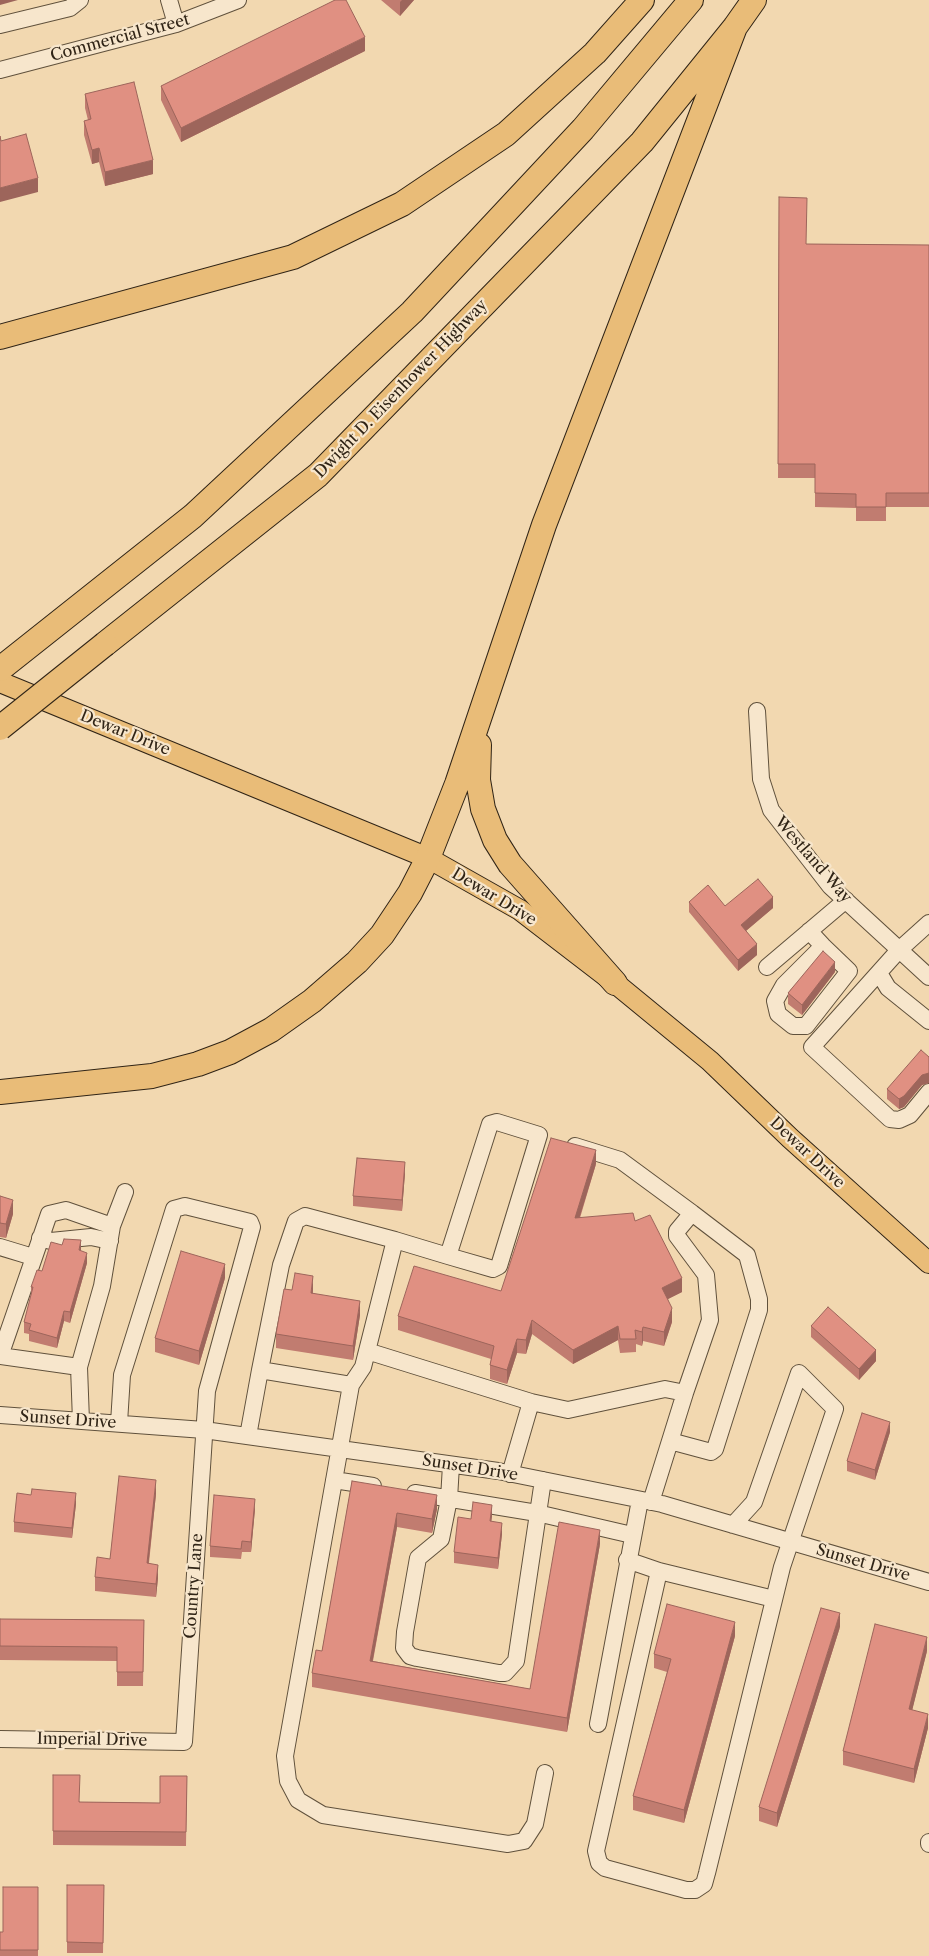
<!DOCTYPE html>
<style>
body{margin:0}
canvas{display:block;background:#f2d8b0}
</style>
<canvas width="929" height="1956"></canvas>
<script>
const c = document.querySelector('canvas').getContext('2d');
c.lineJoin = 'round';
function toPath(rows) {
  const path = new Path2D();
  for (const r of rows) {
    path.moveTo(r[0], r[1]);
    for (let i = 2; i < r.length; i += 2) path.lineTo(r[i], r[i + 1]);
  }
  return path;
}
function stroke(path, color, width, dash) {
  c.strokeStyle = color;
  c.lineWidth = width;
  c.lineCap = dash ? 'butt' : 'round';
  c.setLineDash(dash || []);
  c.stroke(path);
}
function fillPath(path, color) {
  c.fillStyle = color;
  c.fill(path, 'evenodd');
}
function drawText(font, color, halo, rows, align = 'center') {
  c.font = font + ' "Libre Caslon Text",serif';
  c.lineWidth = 4.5;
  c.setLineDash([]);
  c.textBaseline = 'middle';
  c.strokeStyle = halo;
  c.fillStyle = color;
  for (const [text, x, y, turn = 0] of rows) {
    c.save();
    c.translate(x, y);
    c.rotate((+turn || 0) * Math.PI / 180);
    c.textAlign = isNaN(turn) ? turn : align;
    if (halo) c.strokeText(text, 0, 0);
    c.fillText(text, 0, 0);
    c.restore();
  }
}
const minor = toPath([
 [169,0,176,24],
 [0,25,70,8,80,0],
 [0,70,176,24,238,0],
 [757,711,761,779,771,810,830,886,929,977],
 [929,923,899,950,812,1047,890,1119,899,1120,910,1115,929,1092],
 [809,931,823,946,849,971,806,1026,793,1026,778,1014,775,1001,784,985,823,946],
 [767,967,846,900],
 [879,973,888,988,929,1021],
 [575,1146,620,1160,692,1213],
 [112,1226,125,1192],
 [40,1238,51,1241,91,1237,110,1241],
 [395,1240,448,1256,493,1269,499,1266,539,1135,497,1122,490,1124,448,1256],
 [0,1247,33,1257],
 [367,1351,531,1402],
 [0,1356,49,1214,66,1210,112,1226,102,1286,79,1367,81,1421],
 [0,1356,79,1367],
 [260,1370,281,1265,296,1221,305,1216,395,1240,363,1367,351,1385],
 [0,1415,204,1430,498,1471,662,1504,929,1582],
 [248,1436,260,1370,351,1385,285,1756,288,1781,298,1800,323,1815,508,1844,524,1841,535,1824,545,1773],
 [670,1441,711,1452,715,1449,759,1310,759,1299,747,1255,692,1213,677,1231,677,1236,706,1275,710,1320,685,1393],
 [451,1465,449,1499,441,1539,418,1558,405,1632,404,1648,410,1656,417,1658,499,1673,505,1673,516,1661,543,1480],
 [510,1474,531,1402,568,1410,665,1389,685,1393,651,1502],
 [334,1480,373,1486],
 [415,1493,537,1513,632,1535],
 [627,1560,659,1571,774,1599],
 [659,1571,596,1851,599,1863,605,1868,686,1890,695,1890,704,1884,707,1873,782,1567,835,1409,799,1373,754,1502,733,1525],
 [598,1724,640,1500],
 [0,1739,184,1742,207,1391,252,1227,250,1222,185,1206,174,1209,122,1375,119,1423],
 [929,1842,929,1844]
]);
const major = toPath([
 [0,682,428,858,520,910,615,983,710,1061,790,1138,929,1263]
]);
const highway = toPath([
 [0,337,293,257,402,204,506,134,595,53,642,0],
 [105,644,318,475,642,142,735,27,754,0],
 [0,669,193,516,412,312,583,129,691,0],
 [479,745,478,780,483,809,495,840,510,864,615,983],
 [0,1092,152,1076,198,1064,230,1052,271,1030,312,1001,357,962,382,935,410,893,428,858,457,784,544,525,735,27]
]);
stroke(minor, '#60513c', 18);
stroke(major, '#302416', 22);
stroke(highway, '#302416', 26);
stroke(minor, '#f7e6cc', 16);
stroke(major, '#e9bc78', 20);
stroke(highway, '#e9bc78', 24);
const highwayBridge = toPath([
 [0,728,105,644]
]);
stroke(highwayBridge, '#302416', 26, []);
stroke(highwayBridge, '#e9bc78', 24);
fillPath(toPath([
 [381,0,414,0,400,16],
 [365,51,181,142,161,100,161,86],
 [85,94,153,174,105,186,99,162,92,164,84,135,84,121,88,120,85,108],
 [779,197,806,244,929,245,929,507,886,507,886,521,856,521,856,508,815,507,815,478,778,478],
 [689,902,725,906,773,908,746,931,757,955,738,971,689,912],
 [835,972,802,1015,788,1004,788,993],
 [929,1057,929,1083,922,1085,904,1107,899,1109,887,1099,887,1089],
 [596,1164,580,1218,635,1221,682,1292,668,1299,672,1322,664,1346,643,1341,642,1346,636,1344,636,1352,620,1353,618,1340,573,1364,532,1334,526,1354,517,1353,507,1384,490,1379,490,1365,491,1359,398,1330,398,1316,501,1291],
 [405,1173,402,1211,353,1206,353,1196],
 [0,1196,13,1214,6,1238,0,1237],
 [62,1245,81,1251,87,1263,70,1323,64,1321,57,1348,29,1341,29,1334,24,1333,24,1322,31,1297,31,1287],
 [225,1278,199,1365,155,1352,155,1338],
 [292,1290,313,1290,313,1294,360,1315,353,1360,276,1348,276,1334],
 [811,1326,876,1361,859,1380,811,1337],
 [890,1432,875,1480,847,1471,847,1461],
 [352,1481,437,1509,432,1533,397,1527,373,1661,530,1689,600,1544,567,1732,312,1687,312,1673,322,1651],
 [156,1494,149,1563,158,1578,156,1597,95,1591,95,1577,110,1559],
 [76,1504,72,1538,14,1532,14,1522],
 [255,1509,251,1552,242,1552,241,1559,210,1557,210,1546],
 [492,1516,491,1522,502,1534,498,1569,454,1563,454,1552,471,1519],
 [0,1619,144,1620,143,1686,117,1686,117,1661,0,1660],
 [840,1627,777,1827,759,1821,759,1807],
 [735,1636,684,1823,633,1810,633,1796,667,1672,654,1668,654,1654],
 [927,1651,912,1710,928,1728,914,1783,843,1765,843,1751],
 [53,1775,80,1802,160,1803,187,1776,186,1846,53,1845],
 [67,1885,104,1885,103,1953,67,1953],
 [38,1887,38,1956,0,1956,0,1932,3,1932]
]), '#c17c70');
fillPath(toPath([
 [0,0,18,0,0,5],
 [402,0,414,0,400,16,400,2],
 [365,37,365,51,181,142,181,128],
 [99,148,99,162,92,164,92,150],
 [153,160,153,174,105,186,105,172],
 [38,178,38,192,0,202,0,188],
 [773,897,773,908,741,935,741,925],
 [757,944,757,955,738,971,738,960],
 [835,962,835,972,802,1015,802,1005],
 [929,1073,929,1083,922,1085,904,1107,899,1109,899,1099,922,1075],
 [596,1150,596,1164,575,1232,575,1218],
 [405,1162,405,1173,402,1211,402,1200],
 [13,1200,13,1214,6,1238,6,1224],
 [81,1240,81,1251,79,1250],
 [87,1253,87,1263,70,1323,70,1312],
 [225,1264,225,1278,199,1365,199,1351],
 [313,1276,313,1290,311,1307,311,1293],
 [682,1278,682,1292,662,1302,662,1288],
 [360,1301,360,1315,353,1360,353,1346],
 [672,1308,672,1322,664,1346,664,1332],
 [64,1311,64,1321,57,1348,57,1338],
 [532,1320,532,1334,526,1354,526,1340],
 [618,1326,618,1340,573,1364,573,1350],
 [643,1327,643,1341,642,1346,642,1332],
 [517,1339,517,1353,507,1384,507,1370],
 [876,1350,876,1361,859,1380,859,1369],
 [890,1422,890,1432,875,1480,875,1470],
 [156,1480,156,1494,147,1577,147,1563],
 [76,1493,76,1504,72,1538,72,1528],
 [437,1495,437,1509,432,1533,432,1519],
 [255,1499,255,1509,251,1552,251,1542],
 [492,1505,492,1516,490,1532,490,1521],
 [397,1513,397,1527,370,1675,370,1661],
 [502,1523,502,1534,498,1569,498,1558],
 [600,1530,600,1544,567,1732,567,1718],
 [158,1565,158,1578,156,1597,156,1584],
 [840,1613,840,1627,777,1827,777,1813],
 [735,1622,735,1636,684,1823,684,1810],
 [927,1637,927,1651,909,1723,909,1709],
 [928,1714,928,1728,914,1783,914,1769]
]), '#9d655b');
const building = toPath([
 [335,0,346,0,365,37,181,128,161,86,335,0],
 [134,82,153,160,105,172,99,148,92,150,84,121,91,119,85,94,134,82],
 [26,134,38,178,0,188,0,136,1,141,26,134],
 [779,197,807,198,806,244,929,245,929,493,886,493,886,507,856,507,856,494,815,493,815,464,778,464,779,197],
 [758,879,773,897,741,925,757,944,738,960,689,902,708,885,725,906,758,879],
 [823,951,835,962,802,1005,788,993,823,951],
 [921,1050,929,1057,929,1073,922,1075,904,1096,899,1099,887,1089,921,1050],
 [551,1138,596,1150,575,1218,633,1213,635,1221,650,1215,682,1278,662,1288,672,1308,664,1332,643,1327,642,1332,635,1330,636,1339,620,1339,618,1326,573,1350,532,1320,526,1340,517,1339,507,1370,490,1365,494,1346,398,1316,414,1266,501,1291,551,1138],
 [357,1158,405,1162,402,1200,353,1196,357,1158],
 [0,1196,13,1200,6,1224,0,1223,0,1196],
 [64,1239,81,1240,79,1250,87,1253,70,1312,64,1311,57,1338,29,1330,31,1324,24,1322,33,1287,31,1287,37,1270,42,1271,51,1242,62,1245,64,1239],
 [181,1251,225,1264,199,1351,155,1338,181,1251],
 [295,1273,313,1276,311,1293,360,1301,353,1346,276,1334,284,1289,292,1290,295,1273],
 [828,1307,876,1350,859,1369,811,1326,828,1307],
 [862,1413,890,1422,875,1470,847,1461,862,1413],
 [119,1476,156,1480,147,1563,158,1565,156,1584,95,1577,97,1557,110,1559,119,1476],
 [352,1481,437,1495,432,1519,397,1513,370,1661,530,1689,559,1522,600,1530,567,1718,312,1673,316,1650,322,1651,352,1481],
 [32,1489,76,1493,72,1528,14,1522,17,1493,31,1495,32,1489],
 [214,1495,255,1499,251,1542,242,1541,241,1549,210,1546,214,1495],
 [473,1502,492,1505,490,1521,502,1523,498,1558,454,1552,458,1517,471,1519,473,1502],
 [667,1604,735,1622,684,1810,633,1796,671,1659,654,1654,667,1604],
 [821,1608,840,1613,777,1813,759,1807,821,1608],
 [0,1619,144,1620,143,1672,117,1672,117,1647,0,1646,0,1619],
 [875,1624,927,1637,909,1709,928,1714,914,1769,843,1751,875,1624],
 [53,1775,80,1775,79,1802,160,1803,160,1776,187,1776,186,1832,53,1831,53,1775],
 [67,1885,104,1885,103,1943,67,1942,67,1885],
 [3,1887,38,1887,38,1950,0,1950,0,1932,3,1932,3,1887]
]);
fillPath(building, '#e09082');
stroke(building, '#9d655b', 1);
drawText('16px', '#302416', '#f7e6cc', [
 ["Commercial Street",120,38,-15],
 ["Dwight D. Eisenhower Highway",401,389,-46],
 ["Dewar Drive",125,733,22],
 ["Westland Way",813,860,49],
 ["Dewar Drive",494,897,31],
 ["Dewar Drive",807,1153,43],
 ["Sunset Drive",68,1420,4],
 ["Sunset Drive",470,1468,9],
 ["Sunset Drive",863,1563,16],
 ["Country Lane",194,1586,-86],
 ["Imperial Drive",92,1740,1]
]);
</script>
